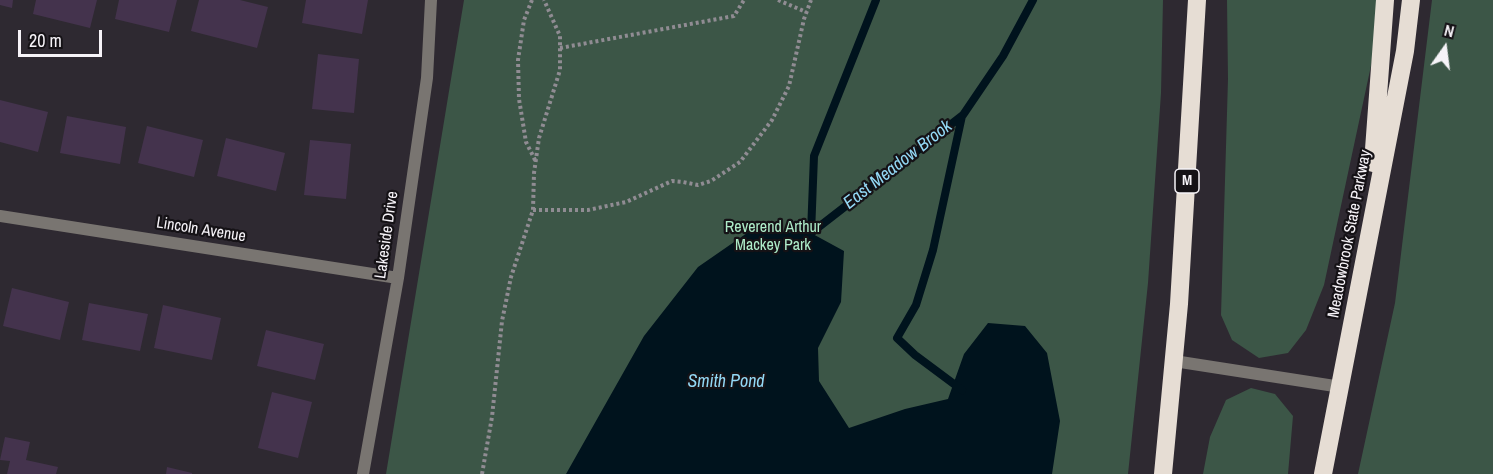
<!DOCTYPE html>
<style>
body{margin:0}
#map{position:relative;width:1493px;height:474px;overflow:hidden;background:#2e2931;font-family:"Archivo Narrow",sans-serif}
canvas{display:block}
.north{position:absolute;left:1415px;top:18px;width:60px;height:60px;-webkit-text-stroke:4px #151216;paint-order:stroke;rotate:14deg;font-size:16px;font-weight:700;line-height:24px;text-align:center;color:#f6f3f8}
.north::after{content:'';display:block;margin:auto;width:21px;height:27px;background:#f6f3f8;clip-path:polygon(50% 0,100% 100%,50% 72%,0 100%)}
.scale{position:absolute;left:18px;top:30px;width:84px;height:27px;box-sizing:border-box;border:3px solid #f6f3f8;border-top:0;padding-left:8px;font-size:18px;line-height:21px;white-space:nowrap;color:#f6f3f8;-webkit-text-stroke:4px #151216;paint-order:stroke}
</style>
<div id="map">
<canvas width="1493" height="474"></canvas>
<div class="north">N</div>
<div class="scale">20 m</div>
</div>
<script>
const c = document.querySelector('canvas').getContext('2d');
c.lineJoin = 'round';
function fillPath(path, color) {
  c.fillStyle = color;
  c.fill(path, 'evenodd');
}
function toPath(rows) {
  const path = new Path2D();
  for (const r of rows) {
    path.moveTo(r[0], r[1]);
    for (let i = 2; i < r.length; i += 2) path.lineTo(r[i], r[i + 1]);
  }
  return path;
}
function stroke(path, color, width, dash) {
  c.strokeStyle = color;
  c.lineWidth = width;
  c.lineCap = dash ? 'butt' : 'round';
  c.setLineDash(dash || []);
  c.stroke(path);
}
function drawText(font, color, halo, rows, align = 'center') {
  c.font = font + ' "Archivo Narrow",sans-serif';
  c.lineWidth = 4.5;
  c.setLineDash([]);
  c.textBaseline = 'middle';
  c.strokeStyle = halo;
  c.fillStyle = color;
  for (const [text, x, y, turn = 0] of rows) {
    c.save();
    c.translate(x, y);
    c.rotate((+turn || 0) * Math.PI / 180);
    c.textAlign = isNaN(turn) ? turn : align;
    if (halo) c.strokeText(text, 0, 0);
    c.fillText(text, 0, 0);
    c.restore();
  }
}
fillPath(toPath([
 [464,0,1163,0,1161,93,1148,283,1128,474,386,474],
 [1227,0,1383,0,1381,19,1324,285,1306,330,1288,353,1259,358,1232,340,1221,315,1228,79],
 [1432,0,1493,0,1493,474,1358,474,1395,303],
 [1251,388,1275,394,1293,416,1288,474,1203,474,1210,437,1226,400]
]), '#3c5647');
fillPath(toPath([
 [750,231,811,233,844,251,841,302,818,348,819,381,849,428,905,409,948,399,964,354,988,323,1025,326,1047,353,1060,421,1052,474,566,474,644,336,698,267]
]), '#00131d');
stroke(toPath([
 [811,233,814,156,876,0],
 [808,241,811,233,963,115,1003,56,1033,0],
 [962,390,915,355,897,338,916,305,933,250,962,116]
]), '#00131d', 8);
fillPath(toPath([
 [0,0,13,0,12,8,0,5],
 [36,0,97,0,90,28,33,14],
 [119,0,177,0,169,32,115,19],
 [199,0,240,0,268,7,257,48,191,31],
 [306,0,368,0,362,34,302,23],
 [318,54,359,59,354,113,312,109],
 [0,100,48,112,38,152,0,142],
 [67,116,126,127,120,164,60,153],
 [147,126,203,140,194,177,138,163],
 [226,138,285,153,276,191,217,176],
 [310,140,351,144,346,199,304,195],
 [12,288,69,302,60,340,3,326],
 [89,303,148,314,140,351,82,340],
 [163,305,221,318,212,360,154,348],
 [266,330,324,344,315,380,257,366],
 [272,392,312,402,298,458,258,448],
 [5,437,30,442,26,460,58,467,56,474,7,474,10,461,0,460],
 [167,467,192,473,192,474,166,474]
]), '#44334d');
stroke(toPath([
 [532,0,524,20,518,60,519,99,526,142,535,160],
 [778,0,806,12],
 [560,48,734,16,744,0],
 [533,210,588,210,626,202,672,181,683,182,698,185,711,181,740,162,772,120,789,86,804,19,811,0],
 [482,474,492,417,502,321,511,277,533,210,534,173,539,138,560,70,560,36,544,0]
]), '#908c93', 4, [3, 3]);
stroke(toPath([
 [1174,361,1341,387]
]), '#797571', 12);
stroke(toPath([
 [0,216,398,278],
 [363,474,398,278,427,78,431,0]
]), '#797571', 12);
stroke(toPath([
 [1373,163,1385,0],
 [1163,474,1179,304,1197,0],
 [1323,474,1405,51,1411,0]
]), '#e6ddd4', 18);
for (const [x, y, w] of [
 [1187,181,24]
]) {
  const box = new Path2D();
  box.roundRect(x - w / 2, y - 12, w, 24, 4.5);
  c.fillStyle = '#151216';
  c.fill(box);
  stroke(box, '#f6f3f8', 1.5);
}
drawText('bold 15px', '#f6f3f8', null, [
 ["M",1187,181]
]);
drawText('16px', '#afedca', '#151216', [
 ["Reverend Arthur",773,228],
 ["Mackey Park",773,246]
]);
drawText('16px', '#f6f3f8', '#151216', [
 ["Lincoln Avenue",201,230,9],
 ["Meadowbrook State Parkway",1350,234,-79],
 ["Lakeside Drive",387,235,-82]
]);
drawText('italic 18px', '#93d8f5', '#151216', [
 ["East Meadow Brook",898,165,-38],
 ["Smith Pond",726,382]
]);
</script>
